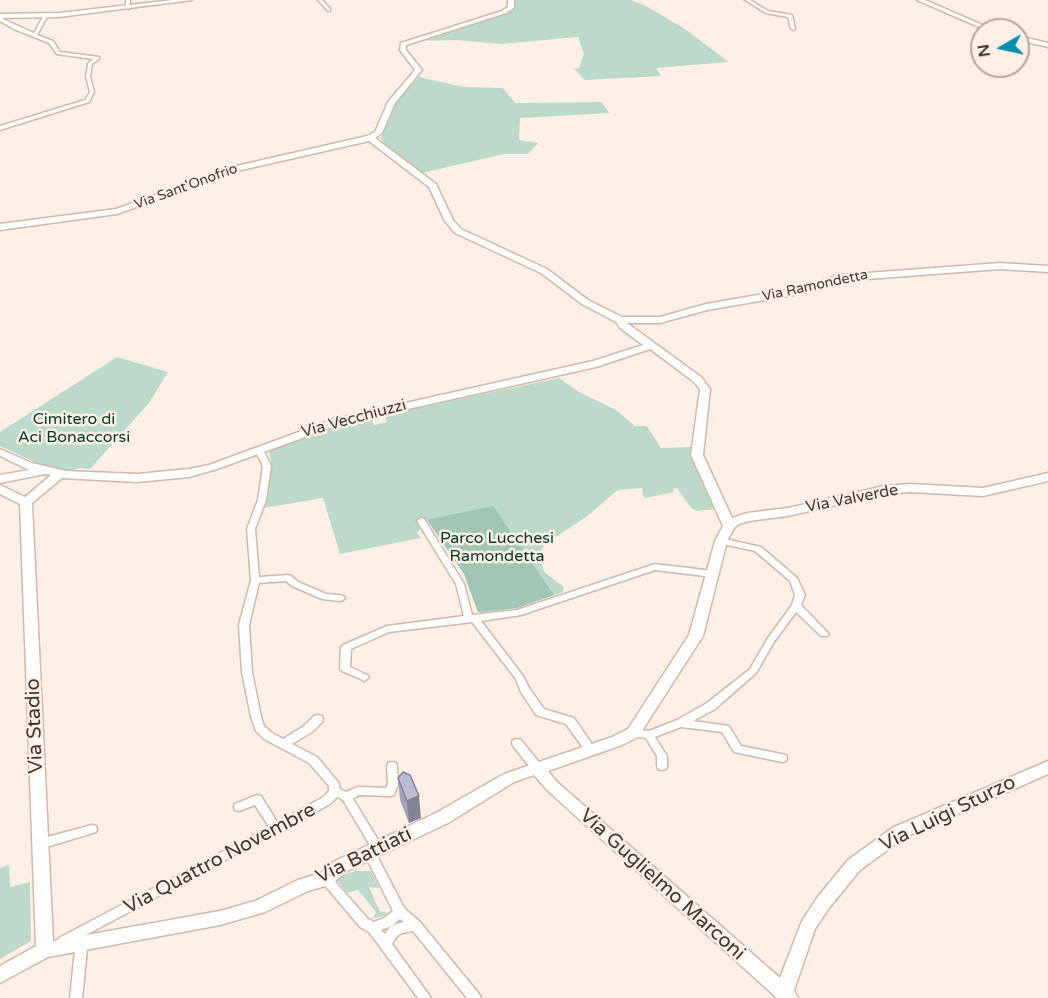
<!DOCTYPE html>
<style>
body{margin:0}
#map{position:relative;width:1048px;height:998px;overflow:hidden;background:#fff0e7;font-family:"Varela Round",sans-serif}
canvas{display:block}
.north{position:absolute;left:970px;top:18px;width:60px;height:60px;box-sizing:border-box;background:#fff0e7;border:2px solid #b3a69e;border-radius:50%;rotate:261deg;font-size:16px;font-weight:700;line-height:24px;text-align:center;color:#403731}
.north::after{content:'';display:block;margin:auto;width:21px;height:27px;background:#038cab;clip-path:polygon(50% 0,100% 100%,50% 72%,0 100%)}
</style>
<div id="map">
<canvas width="1048" height="998"></canvas>
<div class="north">N</div>
</div>
<script>
const c = document.querySelector('canvas').getContext('2d');
c.lineJoin = 'round';
function fillPath(path, color) {
  c.fillStyle = color;
  c.fill(path, 'evenodd');
}
function toPath(rows) {
  const path = new Path2D();
  for (const r of rows) {
    path.moveTo(r[0], r[1]);
    for (let i = 2; i < r.length; i += 2) path.lineTo(r[i], r[i + 1]);
  }
  return path;
}
function stroke(path, color, width, dash) {
  c.strokeStyle = color;
  c.lineWidth = width;
  c.lineCap = dash ? 'butt' : 'round';
  c.setLineDash(dash || []);
  c.stroke(path);
}
function drawText(font, color, halo, rows, align = 'center') {
  c.font = font + ' "Varela Round",sans-serif';
  c.lineWidth = 5;
  c.setLineDash([]);
  c.textBaseline = 'middle';
  c.strokeStyle = halo;
  c.fillStyle = color;
  for (const [text, x, y, turn = 0] of rows) {
    c.save();
    c.translate(x, y);
    c.rotate((+turn || 0) * Math.PI / 180);
    c.textAlign = isNaN(turn) ? turn : align;
    if (halo) c.strokeText(text, 0, 0);
    c.fillText(text, 0, 0);
    c.restore();
  }
}
fillPath(toPath([
 [515,0,631,0,646,6,685,29,729,62,656,68,661,76,585,80,574,69,579,68,584,54,578,37,501,44,456,40,411,41,450,32,506,14,514,9],
 [419,77,464,87,503,88,515,103,602,102,609,113,520,118,519,140,538,143,528,154,504,154,422,173,387,148,381,138,395,103],
 [117,357,168,372,149,403,90,469,79,468,68,472,35,462,0,446,0,432],
 [559,378,579,392,616,410,635,426,647,426,661,448,691,447,694,463,715,509,697,511,691,508,677,488,673,489,674,492,646,498,643,496,642,488,618,490,586,517,544,545,540,554,544,572,564,587,563,592,517,608,482,613,478,612,464,574,427,520,419,522,423,527,417,532,421,538,340,554,323,498,264,508,271,463,269,451,324,430,371,418,374,425,387,422,384,415],
 [9,865,10,887,30,882,31,941,0,959,0,868],
 [355,871,371,871,379,888,369,887,376,903,380,911,392,914,373,918,376,912,358,890,347,893,338,881,341,876]
]), '#bbdaca');
fillPath(toPath([
 [493,506,554,595,517,608,478,612,464,574,427,520]
]), '#a1c7b4');
const street = toPath([
 [126,0,130,0,129,9,126,8,126,0],
 [318,0,322,0,330,9,330,11,328,11,318,0],
 [745,0,750,0,768,11,792,15,795,29,793,30,791,29,788,17,766,13,745,0],
 [0,15,3,15,3,19,34,33,44,15,48,15,37,35,53,41,60,52,99,57,99,59,92,64,90,76,94,92,89,102,0,130,0,126,85,100,90,92,86,76,88,64,93,59,57,54,49,43,14,29,0,21,0,15],
 [256,448,262,448,271,466,266,500,255,529,259,577,288,575,291,576,298,582,326,594,340,595,343,596,345,598,343,600,340,601,322,599,292,586,286,581,259,583,249,625,252,672,261,717,264,726,272,733,283,739,304,726,314,716,318,715,322,716,323,719,322,722,312,732,292,744,317,757,338,782,340,789,346,792,358,787,386,788,388,784,387,766,388,763,392,762,396,763,397,766,398,784,394,795,390,796,359,795,353,799,383,848,381,851,375,852,404,908,420,922,479,994,481,998,467,998,413,931,402,933,397,936,392,944,431,998,418,998,369,932,360,927,322,882,320,879,322,876,326,874,330,876,368,919,374,922,384,918,393,911,363,851,365,848,371,847,343,800,337,797,330,804,280,832,276,833,86,935,88,939,82,998,70,998,76,941,63,947,59,946,57,942,59,938,269,827,255,805,239,811,235,810,234,807,235,804,257,795,261,796,277,822,322,798,329,791,329,786,309,763,264,739,256,731,251,717,242,672,239,625,251,580,247,529,258,500,263,466,255,450,256,448],
 [400,919,404,922,396,924,389,928,385,934,381,930,392,926,400,919],
 [421,518,424,519,464,584,472,615,517,610,655,564,713,571,717,574,713,577,655,570,521,615,481,621,523,676,529,688,544,709,574,718,596,750,595,753,591,754,587,753,566,724,536,715,521,692,516,679,472,622,389,632,351,649,350,667,367,675,369,677,367,679,364,681,361,679,342,671,340,669,341,647,343,645,387,626,464,616,456,584,417,521,421,518],
 [721,538,761,547,797,578,805,595,801,605,829,634,827,636,821,636,796,612,774,642,756,673,715,709,693,721,729,726,741,746,786,755,787,758,786,761,782,762,734,752,722,732,681,727,655,737,667,756,667,766,666,769,662,770,658,769,657,766,657,756,646,738,629,736,628,733,629,730,633,729,649,731,677,720,707,703,750,669,768,638,792,605,795,595,790,581,755,551,718,543,717,541,721,538],
 [517,739,521,740,542,766,543,769,542,772,538,773,534,772,513,746,512,743,513,740,517,739],
 [92,825,96,826,97,829,96,832,40,849,36,847,34,844,36,841,40,839,92,825]
]);
const secondary = toPath([
 [173,0,192,0,59,17,0,18,0,14,59,13,173,0],
 [508,0,514,0,514,8,506,13,406,45,406,50,422,70,395,103,382,133,375,138,436,184,453,220,461,229,547,269,588,300,622,317,660,317,706,304,793,289,840,275,1000,263,1048,266,1048,272,1000,269,841,281,794,295,707,310,660,323,627,323,701,377,710,389,703,455,732,518,747,513,788,508,884,486,910,484,983,488,1048,473,1048,481,983,496,910,492,884,494,788,516,749,521,739,524,734,528,727,541,703,636,638,737,622,745,548,771,557,782,780,978,802,921,817,898,848,860,892,828,1048,761,1048,774,904,838,860,870,829,908,815,929,794,990,798,998,777,998,547,790,534,775,514,782,448,823,347,871,332,884,308,891,265,912,220,925,48,957,0,983,0,966,36,946,20,504,0,494,0,485,25,497,51,475,45,474,0,483,0,475,29,470,0,456,0,449,32,463,66,471,137,474,189,469,209,465,334,419,593,361,643,345,620,328,616,322,582,304,541,273,455,233,445,221,429,187,369,141,237,171,117,214,0,230,0,224,116,209,232,167,367,136,375,132,388,102,415,70,400,50,401,43,502,11,508,7,508,0],
 [650,349,693,381,700,389,691,455,723,526,715,541,689,635,628,729,612,737,504,774,436,813,335,861,321,873,298,880,255,901,220,911,53,941,32,503,62,478,137,482,189,477,217,469,341,424,596,367,650,349],
 [917,0,925,0,994,30,986,30,917,0],
 [1018,36,1048,43,1048,47,1018,40,1018,36]
]);
stroke(street, '#d0b8aa', 3);
stroke(secondary, '#d0b8aa', 3);
fillPath(street, '#fff');
fillPath(secondary, '#fff');
fillPath(toPath([
 [398,778,421,818,409,823,400,800]
]), '#a2a1b5');
fillPath(toPath([
 [419,796,421,818,409,823,407,801]
]), '#848394');
const building = toPath([
 [403,772,410,775,419,796,407,801,398,778,403,772]
]);
fillPath(building, '#bcbbd3');
stroke(building, '#848394', 1.5);
drawText('14px', '#403731', '#fff0e7', [
 ["Via Sant'Onofrio",186,187,-20],
 ["Via Ramondetta",815,286,-12]
]);
drawText('16px', '#403731', '#fff0e7', [
 ["Via Vecchiuzzi",354,419,-15],
 ["Via Valverde",852,499,-11]
]);
drawText('16px', '#013623', '#fff0e7', [
 ["Cimitero di",74,420],
 ["Aci Bonaccorsi",74,438],
 ["Parco Lucchesi",497,539],
 ["Ramondetta",497,557]
]);
drawText('20px', '#403731', '#fff0e7', [
 ["Via Stadio",35,726,-92],
 ["Via Luigi Sturzo",948,814,-26],
 ["Via Battiati",364,856,-26],
 ["Via Quattro Novembre",220,859,-28],
 ["Via Guglielmo Marconi",662,885,42]
]);
</script>
